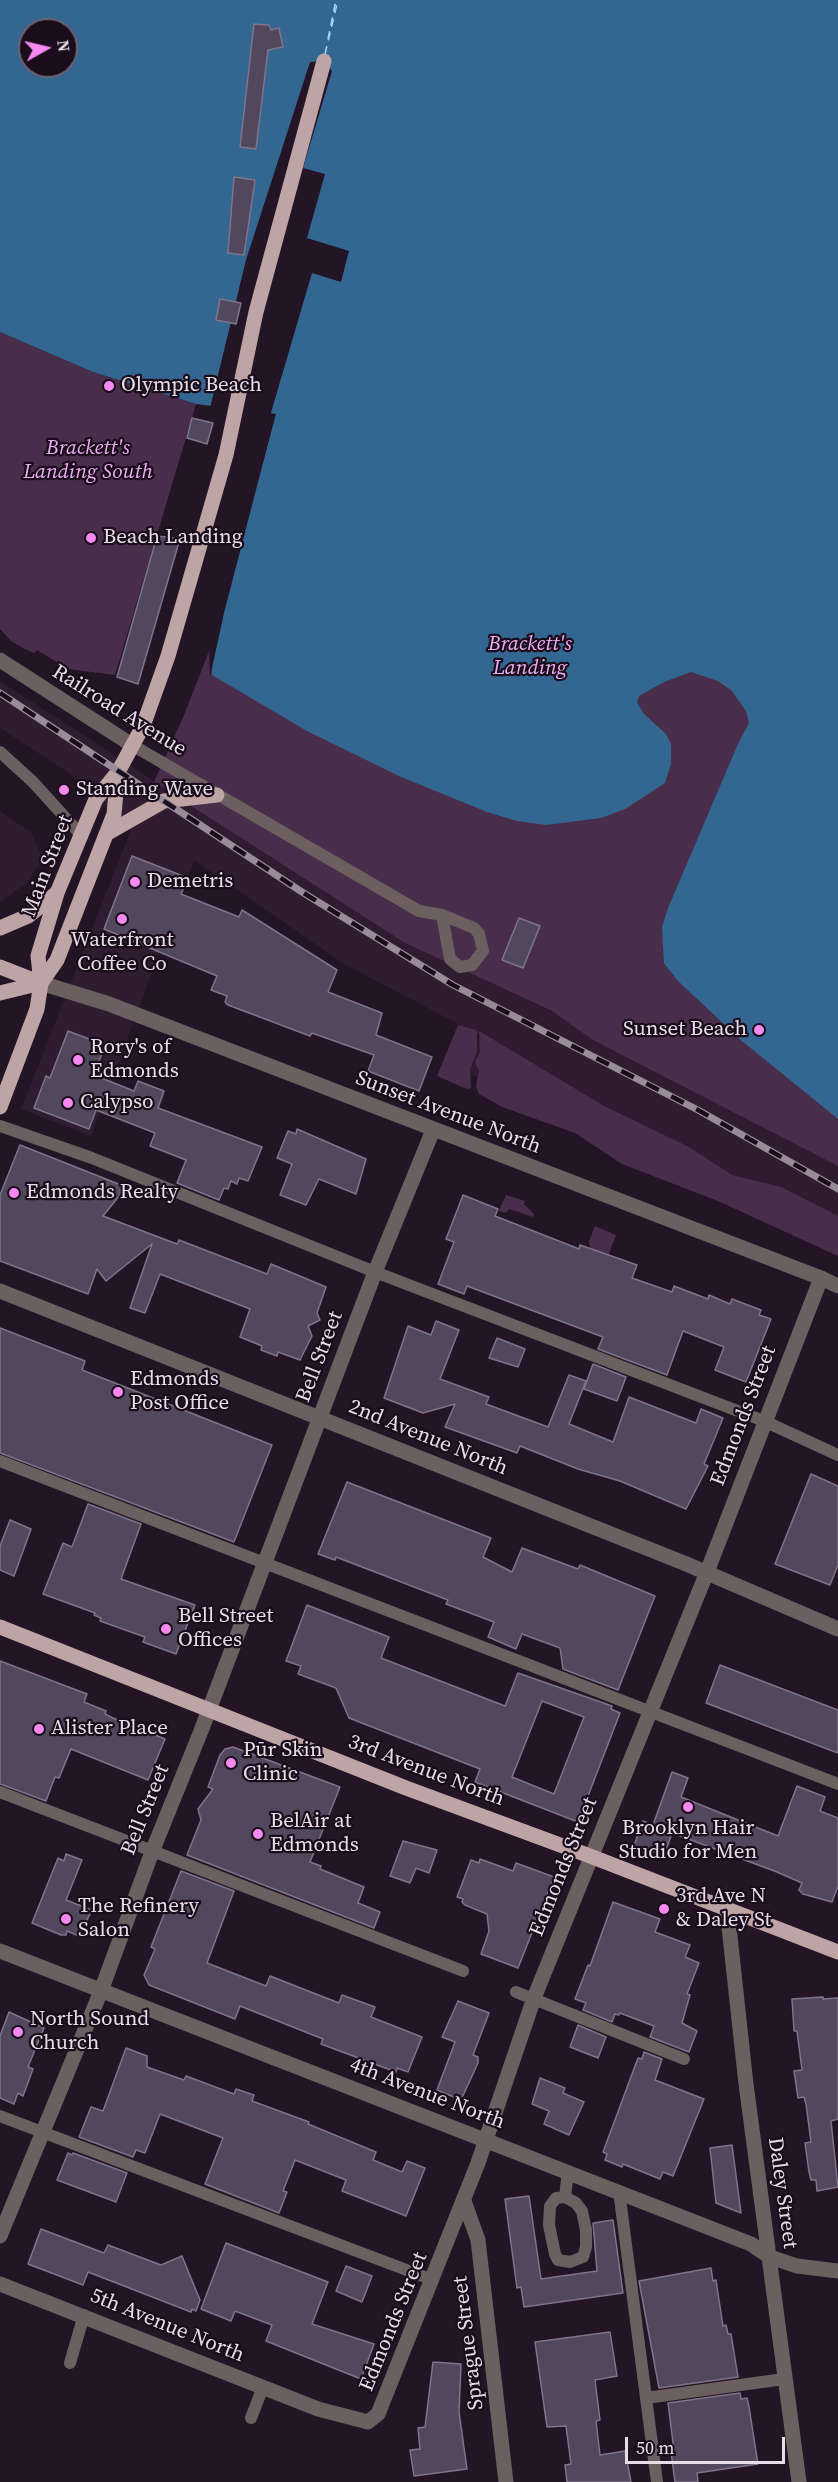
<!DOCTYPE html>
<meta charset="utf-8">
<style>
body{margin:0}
#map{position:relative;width:838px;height:2482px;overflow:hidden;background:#231525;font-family:"Source Serif 4",serif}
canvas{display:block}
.north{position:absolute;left:18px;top:18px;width:60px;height:60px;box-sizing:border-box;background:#1a0c1b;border:2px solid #6c606d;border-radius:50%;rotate:82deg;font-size:16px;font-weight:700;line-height:24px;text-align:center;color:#e7dde8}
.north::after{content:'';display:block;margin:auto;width:21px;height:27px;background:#f589ef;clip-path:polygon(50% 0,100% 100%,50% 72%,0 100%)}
.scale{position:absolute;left:625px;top:2437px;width:160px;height:27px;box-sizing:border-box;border:3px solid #e7dde8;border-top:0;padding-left:8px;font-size:18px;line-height:21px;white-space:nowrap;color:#e7dde8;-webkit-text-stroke:4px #1a0c1b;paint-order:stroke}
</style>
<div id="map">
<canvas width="838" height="2482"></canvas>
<div class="north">N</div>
<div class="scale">50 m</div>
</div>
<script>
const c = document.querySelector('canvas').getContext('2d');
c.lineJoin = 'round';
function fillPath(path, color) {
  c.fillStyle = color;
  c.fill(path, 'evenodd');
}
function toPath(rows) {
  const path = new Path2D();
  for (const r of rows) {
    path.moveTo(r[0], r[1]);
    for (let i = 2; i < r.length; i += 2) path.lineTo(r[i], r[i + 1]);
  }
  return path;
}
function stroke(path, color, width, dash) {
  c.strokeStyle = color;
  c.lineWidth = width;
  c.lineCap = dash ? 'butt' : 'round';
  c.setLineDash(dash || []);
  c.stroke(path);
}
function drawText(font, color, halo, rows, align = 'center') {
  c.font = font + ' "Source Serif 4",serif';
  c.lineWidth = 4.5;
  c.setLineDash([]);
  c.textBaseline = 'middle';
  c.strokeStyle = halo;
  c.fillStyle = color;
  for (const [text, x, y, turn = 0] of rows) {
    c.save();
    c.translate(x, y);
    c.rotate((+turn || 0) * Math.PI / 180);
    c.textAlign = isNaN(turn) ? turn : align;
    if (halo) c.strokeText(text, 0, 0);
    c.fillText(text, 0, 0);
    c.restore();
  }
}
fillPath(toPath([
 [0,681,405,943,660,1062,838,1164,838,1250,688,1182,456,1067,481,1036,344,964,194,860,91,1136,21,1109,131,830,69,773,0,728],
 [0,811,32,833,42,859,27,883,0,902]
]), '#2f1c31');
fillPath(toPath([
 [838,0,838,1166,593,1040,552,1011,405,943,154,782,182,720,224,613,276,414,179,369,40,315,0,4,30,30,30,66,66,66],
 [0,332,93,372,196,404,115,675,68,669,37,650,34,653,23,648,11,641,0,629],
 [458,1025,477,1030,477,1051,470,1069,471,1088,467,1089,437,1076],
 [479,1031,604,1106,689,1147,732,1175,781,1187,838,1216,838,1256,718,1201,622,1164,575,1133,502,1107,479,1094,476,1086,479,1071,475,1062,480,1052],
 [506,1195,525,1201,524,1204,534,1214,533,1217,509,1209,506,1213,499,1211],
 [595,1226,616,1235,608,1256,590,1248,589,1241]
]), '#492e4c');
fillPath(toPath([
 [0,0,838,0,838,1119,742,1041,678,981,664,963,662,927,668,908,738,744,749,723,746,711,731,690,718,681,691,672,664,682,639,696,637,702,644,714,666,734,671,744,671,764,665,783,625,809,601,818,546,825,517,821,487,812,399,776,307,731,212,675,212,647,276,414,196,404,93,372,0,332],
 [30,30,66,30,66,66,30,66]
]), '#336791');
fillPath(toPath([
 [324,61,332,71,303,168,325,174,307,238,349,251,341,282,312,273,270,416,210,408,246,260,310,62],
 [276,413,224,613,210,677,209,646]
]), '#231525');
stroke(toPath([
 [328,39,336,0],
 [325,54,338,0]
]), '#a7d3f9', 1.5, [8, 6]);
const building = toPath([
 [254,24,269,25,271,30,279,28,283,47,268,50,256,149,240,147,254,24],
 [234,177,255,180,244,255,228,253,234,177],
 [220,299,241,303,236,324,216,320,220,299],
 [192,418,213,423,207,444,187,438,192,418],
 [157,536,176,538,179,542,138,684,117,677,157,536],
 [132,856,188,878,181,894,239,917,242,910,337,970,328,992,382,1013,376,1035,432,1057,419,1091,368,1071,374,1055,312,1033,310,1036,228,1005,225,1002,227,996,211,990,217,976,104,929,132,856],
 [519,918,540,926,523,968,502,960,519,918],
 [68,1031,105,1045,94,1075,134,1091,138,1081,164,1091,158,1108,262,1147,248,1181,239,1178,237,1184,231,1181,228,1189,224,1188,219,1200,177,1183,186,1160,150,1146,155,1133,96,1110,89,1129,34,1108,46,1076,50,1078,68,1031],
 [297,1129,366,1159,356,1194,319,1179,306,1205,280,1195,292,1164,277,1158,288,1131,296,1134,297,1129],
 [20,1145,121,1185,120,1195,103,1216,177,1244,179,1240,267,1274,271,1264,326,1287,317,1313,320,1320,308,1326,312,1336,300,1360,278,1352,277,1356,261,1350,262,1346,240,1337,250,1309,160,1274,145,1313,130,1308,152,1244,106,1281,97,1269,88,1294,0,1261,0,1195,20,1145],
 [463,1195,498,1209,495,1216,569,1245,579,1249,580,1245,637,1265,632,1278,672,1292,674,1286,708,1299,709,1295,730,1304,732,1299,761,1310,759,1315,771,1319,746,1382,715,1370,724,1347,683,1331,667,1375,598,1349,603,1337,467,1286,464,1294,438,1284,454,1242,446,1239,463,1195],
 [436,1321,459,1330,440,1379,489,1397,486,1404,548,1427,569,1375,586,1381,569,1424,613,1442,629,1397,696,1423,701,1409,723,1418,704,1464,708,1466,686,1509,620,1481,578,1469,520,1446,517,1453,445,1427,455,1404,423,1413,384,1398,408,1326,431,1335,436,1321],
 [0,1328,85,1361,82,1370,272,1445,234,1542,0,1453,0,1328],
 [497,1338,525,1349,518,1367,489,1358,497,1338],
 [593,1364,626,1377,617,1401,584,1389,593,1364],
 [811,1474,838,1486,838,1565,830,1585,775,1564,811,1474],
 [347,1482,491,1538,483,1557,512,1572,522,1548,578,1569,580,1565,655,1596,618,1690,563,1669,560,1648,522,1634,516,1649,488,1637,494,1622,446,1604,448,1600,336,1557,335,1560,318,1554,347,1482],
 [88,1504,141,1524,121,1579,195,1605,176,1654,143,1642,145,1637,100,1621,101,1618,94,1615,95,1613,43,1594,63,1543,72,1547,88,1504],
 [10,1520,31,1529,14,1576,0,1570,0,1546,10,1520],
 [307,1605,389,1637,381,1658,505,1706,518,1673,612,1706,611,1709,620,1713,578,1822,475,1782,480,1769,349,1718,336,1688,298,1674,301,1666,286,1661,307,1605],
 [542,1701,584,1717,554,1794,512,1777,542,1701],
 [0,1661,87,1694,84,1702,106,1711,105,1714,113,1718,165,1739,148,1780,71,1749,59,1778,55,1777,46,1801,0,1784,0,1661],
 [720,1665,838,1710,838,1753,706,1703,720,1665],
 [233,1747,340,1787,310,1862,321,1866,320,1869,364,1887,358,1903,380,1912,374,1928,187,1855,201,1820,198,1809,213,1789,208,1787,220,1755,225,1749,233,1747],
 [672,1772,688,1778,681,1797,778,1836,797,1786,825,1797,820,1811,838,1818,838,1886,832,1902,803,1894,799,1890,802,1883,777,1872,672,1833,664,1856,651,1851,650,1855,633,1848,643,1821,653,1825,672,1772],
 [403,1841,437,1850,429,1873,416,1868,410,1883,390,1876,403,1841],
 [66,1854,82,1860,66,1900,92,1910,79,1936,67,1931,66,1935,61,1935,32,1923,58,1858,64,1861,66,1854],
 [480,1859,513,1871,516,1863,554,1877,518,1968,481,1954,489,1931,487,1914,465,1905,462,1902,463,1899,457,1897,471,1860,479,1863,480,1859],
 [181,1871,234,1891,207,1963,266,1986,270,1976,339,2003,342,1995,375,2007,371,2017,422,2037,408,2072,397,2068,396,2072,321,2044,323,2039,240,2006,235,2019,149,1985,144,1975,155,1949,151,1947,181,1871],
 [613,1902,660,1919,655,1932,690,1945,685,1957,699,1963,687,1994,690,1995,682,2023,697,2031,689,2052,650,2037,654,2026,620,2013,619,2015,615,2014,612,2022,583,2010,586,2003,575,1999,588,1965,590,1966,613,1902],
 [823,1997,823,1999,838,1998,838,2119,831,2121,838,2187,817,2191,816,2180,811,2180,809,2172,805,2143,811,2142,806,2104,804,2097,798,2098,794,2071,802,2070,797,2031,794,2031,792,1999,823,1997],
 [458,2001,489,2013,473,2055,478,2057,478,2063,461,2100,437,2090,455,2042,442,2037,458,2001],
 [9,2012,44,2028,28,2067,33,2069,23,2096,18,2093,14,2104,0,2098,0,2036,9,2012],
 [578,2025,606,2037,598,2058,570,2047,578,2025],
 [126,2048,147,2056,147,2067,184,2080,186,2076,234,2094,236,2089,254,2095,252,2101,309,2122,308,2124,376,2152,373,2160,402,2172,407,2161,425,2168,406,2216,342,2191,346,2180,295,2160,283,2191,287,2192,279,2213,205,2184,223,2138,160,2114,145,2153,136,2150,133,2157,79,2137,91,2107,103,2111,126,2048],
 [644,2052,662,2059,655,2080,704,2099,673,2176,663,2172,660,2179,623,2164,622,2167,605,2160,607,2154,603,2152,638,2058,642,2059,644,2052],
 [540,2078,565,2088,563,2093,584,2102,569,2135,544,2124,549,2111,532,2104,540,2078],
 [732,2145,741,2213,716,2203,710,2148,732,2145],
 [68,2153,72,2155,73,2153,127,2173,116,2202,57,2180,68,2153],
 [529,2196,541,2279,597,2271,593,2223,613,2220,623,2293,524,2307,521,2287,517,2288,505,2199,529,2196],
 [41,2229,104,2253,108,2245,161,2265,182,2256,200,2300,196,2311,192,2309,191,2312,88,2272,83,2285,28,2264,41,2229],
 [226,2243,328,2282,312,2324,374,2344,361,2379,266,2341,272,2325,235,2311,231,2321,201,2309,226,2243],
 [346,2266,372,2276,362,2302,336,2291,346,2266],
 [711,2268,713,2281,716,2280,717,2287,723,2326,726,2325,728,2334,731,2334,738,2377,659,2388,639,2281,711,2268],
 [610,2332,617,2376,595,2380,600,2420,596,2421,600,2455,625,2451,631,2482,567,2482,565,2465,571,2464,566,2426,547,2427,535,2342,610,2332],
 [433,2362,461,2364,459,2412,467,2469,414,2476,410,2450,420,2449,418,2428,425,2427,433,2362],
 [740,2393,741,2399,747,2398,749,2407,758,2464,697,2473,698,2482,675,2482,671,2452,674,2451,668,2403,740,2393]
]);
fillPath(building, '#52485d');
stroke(building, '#7f748b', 1.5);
stroke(toPath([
 [132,745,419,911,442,915],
 [0,752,33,782,81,835],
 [442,915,474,928,479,934,483,951,472,965,460,967,450,959,442,915],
 [0,1126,92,1158,375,1272,764,1421,838,1455],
 [0,1461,838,1784],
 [0,1792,463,1971],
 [516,1992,684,2059],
 [0,2116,433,2280],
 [619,2191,657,2482],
 [565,2197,576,2203,582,2211,586,2230,586,2247,583,2257,570,2262,558,2260,555,2254,549,2225,550,2206,556,2198,565,2197,568,2171],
 [70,2363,84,2315],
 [646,2398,784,2379],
 [251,2418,263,2387]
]), '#6c5f5f', 12);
stroke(toPath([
 [821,1278,838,1286],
 [0,1291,684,1563,838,1629],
 [727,1909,746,2084,799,2482],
 [0,1951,751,2244,770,2257,797,2266,838,2271],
 [464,2201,478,2240,506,2482],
 [0,2236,101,1991,152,1852,201,1731,375,1272,433,1130]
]), '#6c5f5f', 15);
stroke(toPath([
 [0,660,132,745],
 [0,2284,318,2409,368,2422,378,2414,478,2163,534,1998,707,1572,821,1278,109,1004,41,983]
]), '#6c5f5f', 15);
stroke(toPath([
 [106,834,164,801,217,795],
 [0,928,28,916,57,893],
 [0,967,41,983],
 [41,983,57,960,114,814,118,772],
 [0,993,41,983],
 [0,1107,37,1009,41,983,38,956,57,893,96,799,118,772,143,726,168,656,226,455,256,312,324,61],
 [0,1627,406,1788,590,1856,838,1952]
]), '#bfa4a5', 15);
const rail = toPath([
 [0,693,302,892,453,985,698,1110,838,1189]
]);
stroke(rail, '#988c99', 7);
stroke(rail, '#1a0c1b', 4.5, [14]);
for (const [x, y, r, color] of [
 [109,386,6,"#f589ef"],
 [91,538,6,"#f589ef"],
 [64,790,6,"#f589ef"],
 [135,882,6,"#f589ef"],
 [122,919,6,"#f589ef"],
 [759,1030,6,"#f589ef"],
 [78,1060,6,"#f589ef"],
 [68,1103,6,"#f589ef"],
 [14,1193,6,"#f589ef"],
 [118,1392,6,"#f589ef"],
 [166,1629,6,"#f589ef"],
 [39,1729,6,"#f589ef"],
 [231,1763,6,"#f589ef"],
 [688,1807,6,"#f589ef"],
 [258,1834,6,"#f589ef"],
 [664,1909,6,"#f589ef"],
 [66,1919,6,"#f589ef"],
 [18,2032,6,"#f589ef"]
]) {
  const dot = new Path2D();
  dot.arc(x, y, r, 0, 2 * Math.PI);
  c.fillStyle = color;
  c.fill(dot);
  stroke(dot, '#1a0c1b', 2);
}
drawText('21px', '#e7dde8', '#1a0c1b', [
 ["Olympic Beach",121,386],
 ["Beach Landing",103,538],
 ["Standing Wave",76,790],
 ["Demetris",147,882],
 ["Waterfront",122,941,"center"],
 ["Coffee Co",122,965,"center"],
 ["Sunset Beach",747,1030,"right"],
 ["Rory's of",90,1048],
 ["Edmonds",90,1072],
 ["Calypso",80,1103],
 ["Edmonds Realty",26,1193],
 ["Edmonds",130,1380],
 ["Post Office",130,1404],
 ["Bell Street",178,1617],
 ["Offices",178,1641],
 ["Alister Place",51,1729],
 ["Pūr Skin",243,1751],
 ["Clinic",243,1775],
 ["BelAir at",270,1822],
 ["Edmonds",270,1846],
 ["Brooklyn Hair",688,1829,"center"],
 ["Studio for Men",688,1853,"center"],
 ["3rd Ave N",676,1897],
 ["& Daley St",676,1921],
 ["The Refinery",78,1907],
 ["Salon",78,1931],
 ["North Sound",30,2020],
 ["Church",30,2044]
], 'left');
drawText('italic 21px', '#ecadf3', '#1a0c1b', [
 ["Brackett's",88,449],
 ["Landing South",88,473],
 ["Brackett's",530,645],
 ["Landing",530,669]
]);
drawText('21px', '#e7dde8', '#1a0c1b', [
 ["Railroad Avenue",119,711,32],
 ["Main Street",48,866,-69],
 ["Sunset Avenue North",448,1113,21],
 ["Bell Street",320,1357,-69],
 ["Edmonds Street",744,1416,-69],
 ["2nd Avenue North",428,1438,22],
 ["3rd Avenue North",426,1771,21],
 ["Bell Street",146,1810,-68],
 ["Edmonds Street",564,1867,-68],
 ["4th Avenue North",427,2094,21],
 ["Daley Street",782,2193,82],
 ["Edmonds Street",394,2322,-68],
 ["5th Avenue North",167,2326,22],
 ["Sprague Street",469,2343,-97]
]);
</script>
